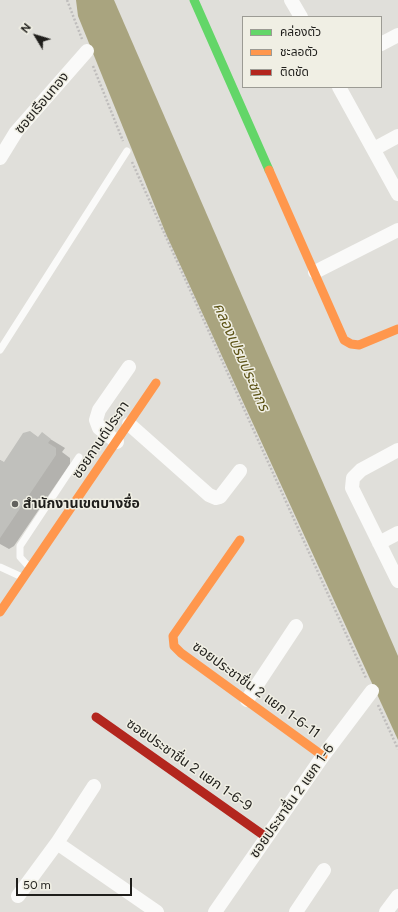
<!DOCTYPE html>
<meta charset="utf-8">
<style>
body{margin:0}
#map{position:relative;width:398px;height:912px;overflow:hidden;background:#e0dfda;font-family:Figtree,"Noto Sans Thai",sans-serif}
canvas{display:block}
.legend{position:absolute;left:242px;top:16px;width:140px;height:72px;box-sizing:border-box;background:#f0efe4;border:1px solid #9c9b94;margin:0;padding:5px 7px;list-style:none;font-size:12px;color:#1f1e1b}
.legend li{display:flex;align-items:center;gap:8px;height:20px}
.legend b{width:20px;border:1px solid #9c9b94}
.north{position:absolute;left:16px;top:16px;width:40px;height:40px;-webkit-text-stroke:3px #f0efe4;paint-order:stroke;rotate:308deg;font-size:11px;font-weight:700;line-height:16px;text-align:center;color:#1f1e1b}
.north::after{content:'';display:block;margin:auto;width:14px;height:18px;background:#1f1e1b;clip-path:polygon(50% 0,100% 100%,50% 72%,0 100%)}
.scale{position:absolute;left:16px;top:878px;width:116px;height:18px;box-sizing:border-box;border:2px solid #1f1e1b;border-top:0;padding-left:5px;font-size:12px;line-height:14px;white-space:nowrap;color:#1f1e1b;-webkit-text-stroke:3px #f0efe4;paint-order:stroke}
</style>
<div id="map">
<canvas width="398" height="912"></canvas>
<ul class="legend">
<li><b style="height:5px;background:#63d668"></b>คล่องตัว</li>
<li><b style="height:5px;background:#ff974d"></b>ชะลอตัว</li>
<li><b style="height:5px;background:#b3261e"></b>ติดขัด</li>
</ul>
<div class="north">N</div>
<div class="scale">50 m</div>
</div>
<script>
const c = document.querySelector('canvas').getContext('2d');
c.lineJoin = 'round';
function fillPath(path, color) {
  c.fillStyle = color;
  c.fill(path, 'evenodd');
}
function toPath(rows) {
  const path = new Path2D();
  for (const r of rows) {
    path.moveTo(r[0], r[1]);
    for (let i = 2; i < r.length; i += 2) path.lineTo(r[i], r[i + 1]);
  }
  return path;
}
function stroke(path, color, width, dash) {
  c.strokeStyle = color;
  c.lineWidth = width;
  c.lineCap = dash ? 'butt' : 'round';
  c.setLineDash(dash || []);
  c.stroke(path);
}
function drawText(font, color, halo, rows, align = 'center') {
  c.font = font + ' Figtree,"Noto Sans Thai",sans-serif';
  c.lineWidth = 3;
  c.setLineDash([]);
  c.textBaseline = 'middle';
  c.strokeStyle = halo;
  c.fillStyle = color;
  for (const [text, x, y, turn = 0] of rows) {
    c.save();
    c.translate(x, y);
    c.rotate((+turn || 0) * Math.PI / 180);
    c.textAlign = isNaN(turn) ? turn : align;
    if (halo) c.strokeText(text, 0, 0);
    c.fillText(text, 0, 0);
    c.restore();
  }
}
fillPath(toPath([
 [76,0,114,0,398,656,398,740,166,234,78,16]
]), '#a9a47f');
fillPath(toPath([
 [30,432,39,438,42,434,65,448,62,452,70,458,70,464,14,546,9,549,0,544,0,460,5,463]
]), '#0003');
fillPath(toPath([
 [30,431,38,437,42,432,51,439,48,443,56,448,56,455,0,538,0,460,4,462,23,433]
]), '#c0c0bc');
stroke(toPath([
 [67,0,82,39],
 [93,66,123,141],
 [132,162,366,678],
 [378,705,398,749]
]), '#bfbdbc', 2.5, [2, 2]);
stroke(toPath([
 [0,350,127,151],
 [0,567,22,577],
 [29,567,20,557,20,546,79,457]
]), '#fafaf9', 7);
stroke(toPath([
 [291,0,301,17],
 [381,44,398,35],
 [339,87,398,194],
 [374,149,398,136],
 [0,158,16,132,87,51],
 [315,272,398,230],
 [129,424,209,495,216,498,220,497,240,471],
 [117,442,99,428,96,420,99,410,129,367],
 [398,450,361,470,353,478,352,488,398,581],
 [379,543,398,533],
 [247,700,296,626],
 [57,843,157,912],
 [18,896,57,843,94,786],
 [215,912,323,756,372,691],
 [296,912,324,870],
 [386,912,398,896]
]), '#fafaf9', 14);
stroke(toPath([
 [194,0,269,170]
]), '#63d668', 9);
stroke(toPath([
 [269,170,344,340,351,344,359,345,398,329],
 [240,540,173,636,174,646,181,653,323,756],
 [0,612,156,383]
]), '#ff974d', 9);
stroke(toPath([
 [96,717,266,837]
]), '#b3261e', 9);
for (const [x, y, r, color] of [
 [15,504,4,"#63625e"]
]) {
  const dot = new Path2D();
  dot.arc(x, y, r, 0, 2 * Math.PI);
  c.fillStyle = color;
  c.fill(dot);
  stroke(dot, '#f0efe4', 1.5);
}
drawText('14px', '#1f1e1b', '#f0efe4', [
 ["ซอยเรือนทอง",42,103,-50],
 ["ซอยกานต์ประภา",101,440,-56],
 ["ซอยประชาชื่น 2 แยก 1-6-11",256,690,36],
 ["ซอยประชาชื่น 2 แยก 1-6-9",189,765,35],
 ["ซอยประชาชื่น 2 แยก 1-6",292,801,-55]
]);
drawText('bold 14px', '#1f1e1b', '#f0efe4', [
 ["สำนักงานเขตบางซื่อ",23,504]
], 'left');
drawText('italic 15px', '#5c5316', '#f0efe4', [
 ["คลองเปรมประชากร",241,357,66]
]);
</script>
